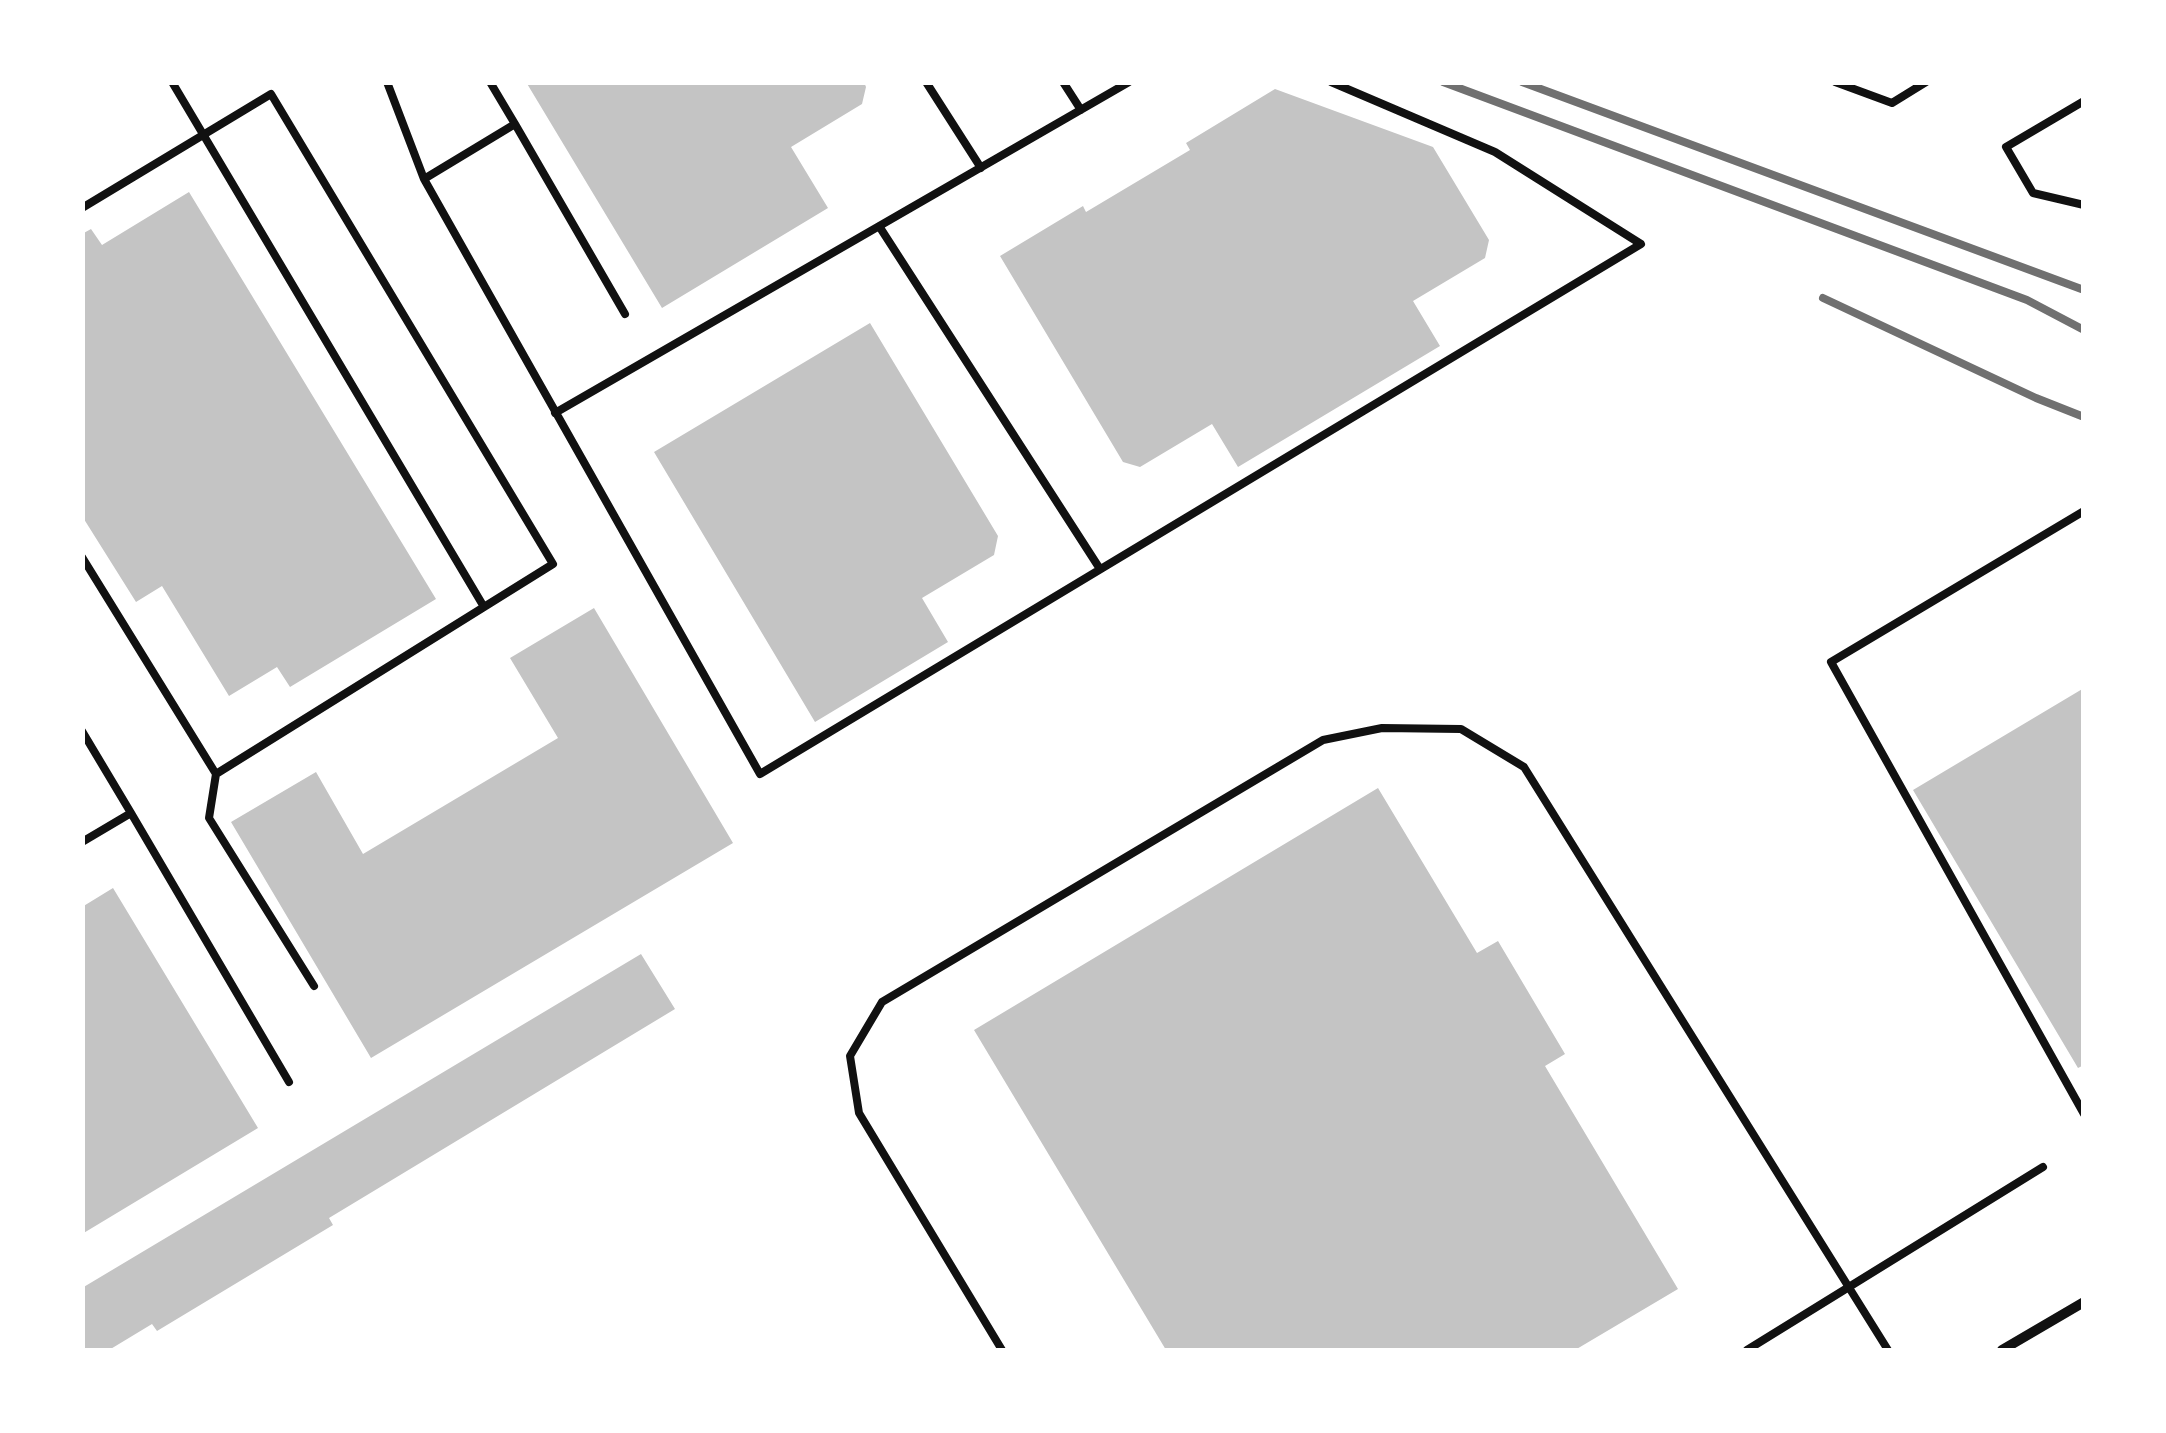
<!DOCTYPE html>
<style>
body{margin:0}
#map{position:relative;width:2166px;height:1433px;overflow:hidden;background:#fff;font-family:"Space Grotesk",sans-serif}
canvas{display:block}
.frame{position:absolute;inset:0;border:85px solid #fff;pointer-events:none}
</style>
<div id="map">
<canvas width="2166" height="1433"></canvas>
<div class="frame"></div>
</div>
<script>
const c = document.querySelector('canvas').getContext('2d');
c.lineJoin = 'round';
function fillPath(path, color) {
  c.fillStyle = color;
  c.fill(path, 'evenodd');
}
function toPath(rows) {
  const path = new Path2D();
  for (const r of rows) {
    path.moveTo(r[0], r[1]);
    for (let i = 2; i < r.length; i += 2) path.lineTo(r[i], r[i + 1]);
  }
  return path;
}
function stroke(path, color, width, dash) {
  c.strokeStyle = color;
  c.lineWidth = width;
  c.lineCap = dash ? 'butt' : 'round';
  c.setLineDash(dash || []);
  c.stroke(path);
}
fillPath(toPath([
 [526,82,864,82,866,87,862,104,791,147,828,208,662,308],
 [1275,89,1433,147,1489,240,1485,258,1413,301,1440,346,1238,467,1212,424,1140,467,1123,462,1000,256,1083,206,1086,212,1190,150,1186,143],
 [189,192,436,599,290,687,277,667,229,696,162,586,136,602,82,516,82,234,91,229,102,245],
 [870,323,998,536,994,555,922,598,948,642,815,722,654,452],
 [594,608,733,843,371,1058,231,822,316,772,363,854,558,738,510,658],
 [2084,688,2084,1065,2078,1068,1913,790],
 [1378,788,1477,953,1498,941,1565,1054,1545,1066,1678,1289,1575,1350,1166,1350,974,1030],
 [113,888,258,1128,82,1234,82,907],
 [641,954,675,1009,329,1218,333,1225,157,1331,152,1324,109,1350,85,1350,82,1288]
]), '#c4c4c4');
stroke(toPath([
 [172,82,484,607],
 [387,82,424,179,760,774,1641,244,1495,152,1331,82],
 [926,82,981,168],
 [1063,82,1081,110],
 [1835,82,1892,103,1926,82],
 [2084,101,2006,147,2033,193,2084,205],
 [515,124,625,314],
 [424,179,515,124,490,82],
 [82,208,271,94,553,564,216,774],
 [879,226,1100,569],
 [555,413,1129,82],
 [2084,511,1831,662,2084,1114],
 [82,557,216,774,209,818,314,986],
 [82,731,131,813,82,842],
 [131,813,289,1082],
 [1002,1350,859,1113,850,1056,882,1002,1323,740,1382,728,1461,729,1524,767,1888,1350],
 [1747,1350,2043,1167]
]), '#111', 8);
stroke(toPath([
 [2002,1350,2084,1302]
]), '#111', 10);
stroke(toPath([
 [1443,82,2027,300,2084,330],
 [1522,82,2084,290],
 [1823,298,2036,398,2084,417]
]), '#707070', 8);
</script>
